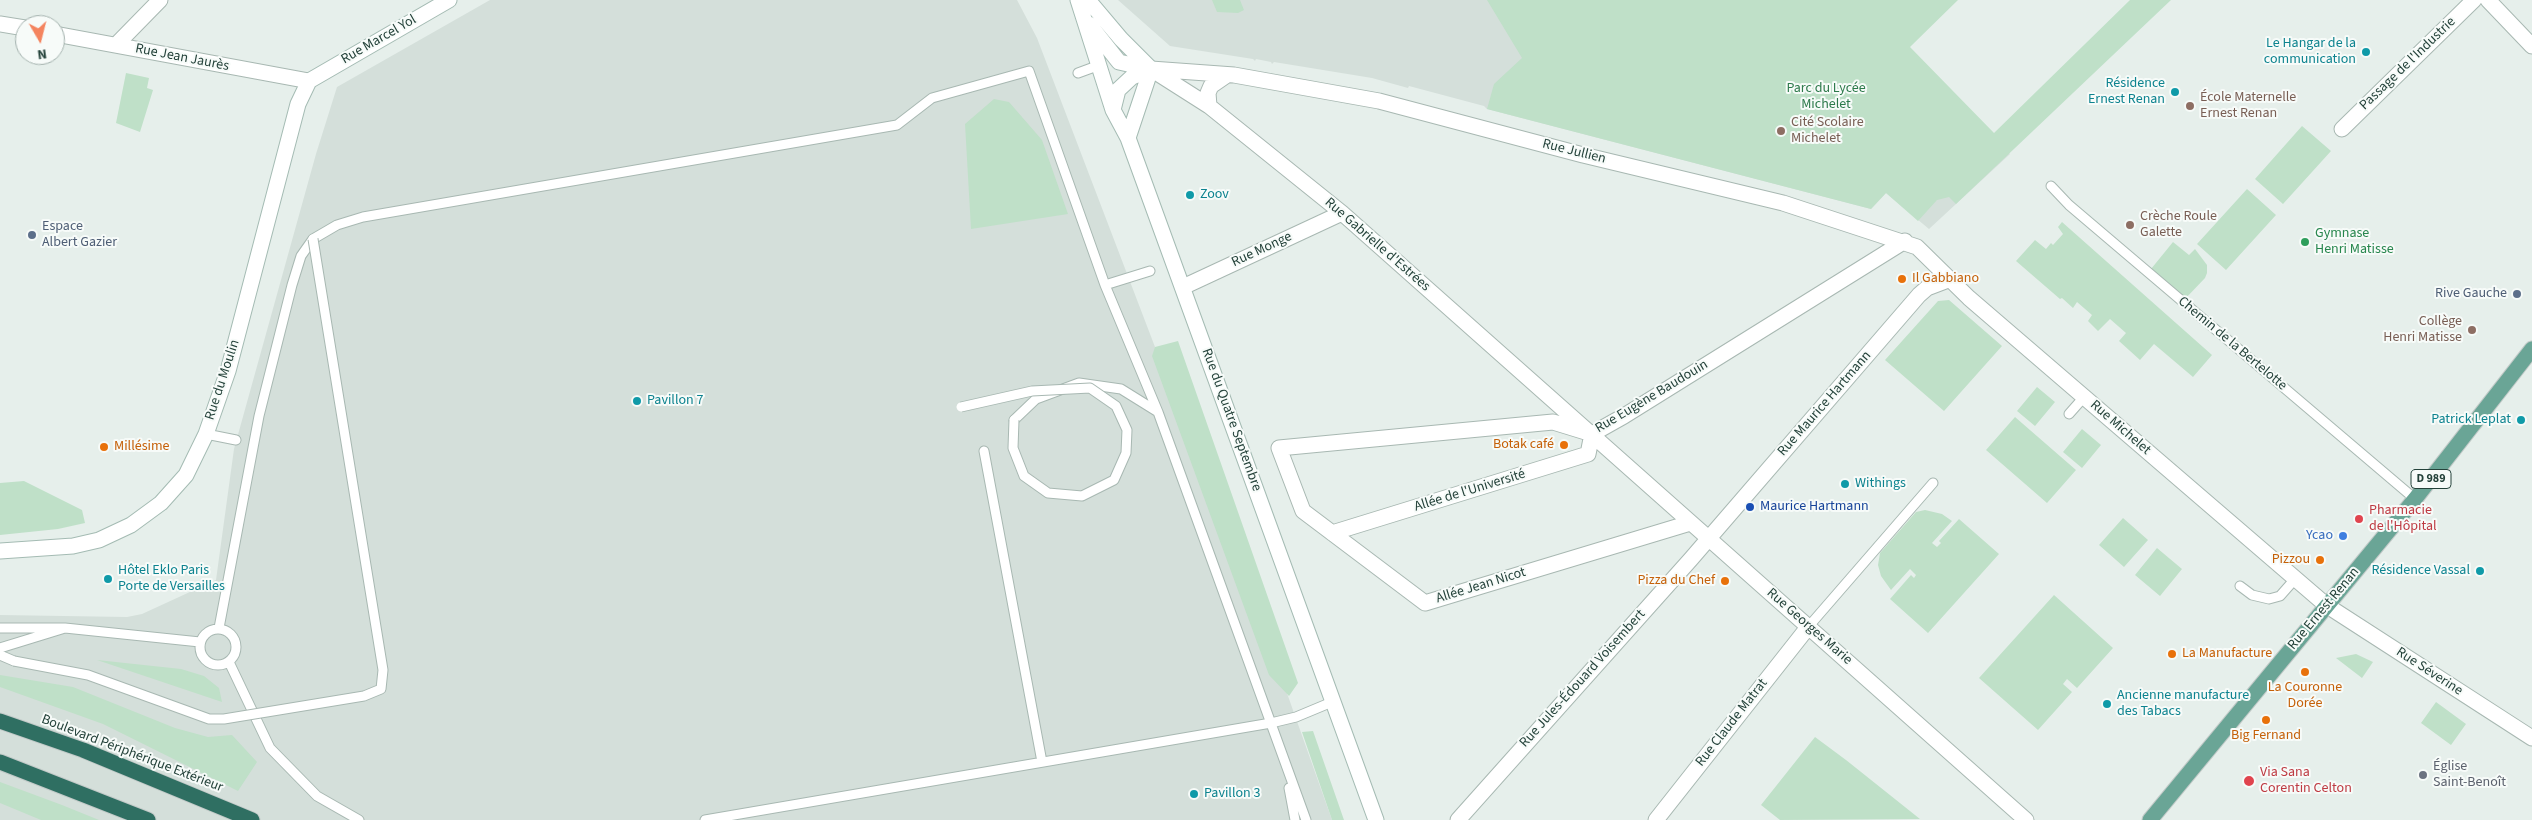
<!DOCTYPE html>
<meta charset="utf-8">
<style>
body{margin:0}
#map{position:relative;width:2532px;height:820px;overflow:hidden;background:#e6efeb;font-family:"Source Sans 3",sans-serif}
canvas{display:block}
.north{position:absolute;left:15px;top:15px;width:50px;height:50px;box-sizing:border-box;background:#f7fbf9;border:1px solid #a3b1ad;border-radius:50%;rotate:172deg;font-size:14px;font-weight:700;line-height:20px;text-align:center;color:#24423a}
.north::after{content:'';display:block;margin:auto;width:18px;height:22px;background:#f4845f;clip-path:polygon(50% 0,100% 100%,50% 72%,0 100%)}
</style>
<div id="map">
<canvas width="2532" height="820"></canvas>
<div class="north">N</div>
</div>
<script>
const c = document.querySelector('canvas').getContext('2d');
c.lineJoin = 'round';
function fillPath(path, color) {
  c.fillStyle = color;
  c.fill(path, 'evenodd');
}
function toPath(rows) {
  const path = new Path2D();
  for (const r of rows) {
    if (r.length === 3) {
      path.moveTo(r[0] + r[2], r[1]);
      path.arc(r[0], r[1], r[2], 0, 2 * Math.PI);
      continue;
    }
    path.moveTo(r[0], r[1]);
    for (let i = 2; i < r.length; i += 2) path.lineTo(r[i], r[i + 1]);
  }
  return path;
}
function stroke(path, color, width, dash) {
  c.strokeStyle = color;
  c.lineWidth = width;
  c.lineCap = dash ? 'butt' : 'round';
  c.setLineDash(dash || []);
  c.stroke(path);
}
function drawText(font, color, halo, rows, align = 'center') {
  c.font = font + ' "Source Sans 3",sans-serif';
  c.lineWidth = 4;
  c.setLineDash([]);
  c.textBaseline = 'middle';
  c.strokeStyle = halo;
  c.fillStyle = color;
  for (const [text, x, y, turn = 0] of rows) {
    c.save();
    c.translate(x, y);
    c.rotate((+turn || 0) * Math.PI / 180);
    c.textAlign = isNaN(turn) ? turn : align;
    if (halo) c.strokeText(text, 0, 0);
    c.fillText(text, 0, 0);
    c.restore();
  }
}
fillPath(toPath([
 [490,0,1017,0,1037,38,1155,347,1168,358,1332,820,0,820,0,615,127,617,142,614,216,580,234,449,316,154,337,87],
 [1118,0,1945,0,1903,47,2010,154,1929,229,1886,193,1871,209,1487,109,1484,106,1409,86,1408,88,1372,78,1274,62,1272,64,1271,62,1256,59,1255,61,1253,59,1170,46]
]), '#d4dfda');
fillPath(toPath([
 [1212,0,1240,0,1244,10,1238,13,1217,12],
 [1487,0,1958,0,1910,47,1994,133,2130,0,2171,0,1956,204,1949,197,1937,200,1918,221,1886,193,1871,209,1487,109,1494,84,1522,58],
 [126,73,149,78,147,88,153,90,140,132,116,123],
 [994,99,1009,102,1042,140,1068,214,971,229,965,124],
 [2302,126,2331,151,2283,204,2255,179],
 [2247,189,2276,215,2226,270,2197,244],
 [2062,222,2212,355,2193,377,2154,344,2140,360,2119,341,2126,333,2110,319,2098,331,2088,321,2092,315,2077,302,2073,308,2062,298,2060,299,2016,261,2035,240,2046,249,2051,243,2053,245,2063,234,2058,227],
 [2173,242,2189,255,2195,249,2207,265,2207,273,2205,278,2185,299,2151,269],
 [1949,300,2002,346,1944,411,1885,360,1938,301],
 [1178,341,1298,683,1289,696,1269,675,1152,356,1155,347],
 [2037,387,2055,402,2035,426,2017,411],
 [2015,417,2076,470,2047,503,1986,450],
 [2082,429,2101,445,2082,468,2063,452],
 [24,481,82,510,85,523,58,529,0,535,0,483],
 [1925,510,1942,514,1952,521,1932,543,1937,547,1941,543,1939,541,1959,519,1999,554,1928,633,1890,599,1911,575,1914,578,1916,575,1910,569,1891,590,1881,576,1878,565,1880,553,1916,512],
 [2123,518,2148,540,2124,567,2099,545],
 [2157,548,2182,569,2160,596,2135,575],
 [2054,595,2113,648,2077,688,2067,679,2063,684,2072,692,2038,730,1979,678],
 [2356,654,2373,662,2362,678,2336,658],
 [97,660,181,669,204,676,219,688,222,702],
 [0,675,73,687,175,728,208,737,232,735,257,762,238,791,103,724,0,687],
 [2436,702,2466,724,2451,745,2421,723],
 [1313,731,1344,820,1332,820,1302,732],
 [1815,737,1846,760,1920,819,1780,820,1761,805],
 [0,782,62,805,99,820,41,820,0,803]
]), '#bfe0c8');
const lane = toPath([
 [1078,73,1097,66],
 [2051,186,2069,205,2415,499],
 [1105,285,1158,412],
 [2069,414,2084,397],
 [1014,420,1036,399,1079,383,1121,389,1158,412,1306,820],
 [206,434,236,440],
 [984,451,1042,762],
 [2240,586,2252,595,2269,599,2280,596,2295,579],
 [1809,626,1933,483],
 [0,628,65,628,0,648],
 [65,628,200,642],
 [219,628,259,416,292,285,301,256,313,239,337,225,363,217,897,125,932,98,1029,71,1105,285,1150,271],
 [218,647,18],
 [0,655,14,661],
 [229,662,270,748,317,796,359,820],
 [1289,788,1295,820],
 [705,820,1271,723,1296,717,1332,702]
]);
const street = toPath([
 [2488,0,2532,46],
 [0,24,25,28],
 [55,34,309,81],
 [116,45,160,0],
 [1151,69,1234,75,1379,101,1583,155,1783,203,1917,247,1969,298,2326,605,2532,738],
 [1154,71,1209,106,1342,213,2026,820],
 [1209,106,1208,93,1211,86,1227,75],
 [2342,129,2474,0],
 [1183,287,1342,213],
 [1690,523,1425,603,1303,511,1279,448,1553,422,1592,434,1624,416,1905,241],
 [1332,533,1588,454,1592,434],
 [1458,820,1691,559,1919,295,1927,288,1948,280],
 [1656,820,1809,626]
]);
const secondary = toPath([
 [1078,0,1113,110,1128,138,1376,820],
 [1088,0,1121,39,1151,69],
 [1089,24,1119,62,1150,69],
 [1113,110,1118,90,1132,77,1151,69],
 [1128,138,1151,69],
 [0,551,73,546,99,540,131,525,161,503,186,475,206,434,228,371,298,104,309,81,449,0]
]);
const primary = toPath([
 [2150,820,2415,499,2532,349]
]);
const highway = toPath([
 [0,721,83,750,252,820],
 [0,762,148,820]
]);
stroke(lane, '#a8b8b2', 11);
stroke(street, '#a8b8b2', 17);
stroke(secondary, '#a4bbb3', 17);
stroke(primary, '#c2cac8', 17);
stroke(highway, '#c2cac8', 17);
stroke(lane, '#fff', 9);
stroke(street, '#fff', 15);
stroke(secondary, '#fff', 15);
stroke(primary, '#6aa596', 15);
stroke(highway, '#2f6f62', 15);
const laneBridge = toPath([
 [961,407,1032,391,1090,388,1116,406,1127,430,1126,453,1114,480,1082,496,1048,493,1024,476,1013,448,1014,420],
 [14,661,88,675,209,719,224,719,364,696,381,689,383,670,313,239]
]);
stroke(laneBridge, '#a8b8b2', 11, []);
stroke(laneBridge, '#fff', 9);
for (const [x, y, r, color] of [
 [2366,52,5,"#0f9aa8"],
 [2175,92,5,"#0f9aa8"],
 [2190,106,5,"#8d6e63"],
 [1781,131,5,"#8d6e63"],
 [1190,195,5,"#0f9aa8"],
 [2130,225,5,"#8d6e63"],
 [32,235,5,"#5c6f8a"],
 [2305,242,5,"#2e9e5b"],
 [1902,279,5,"#e8710a"],
 [2517,294,5,"#5c6f8a"],
 [2472,330,5,"#8d6e63"],
 [637,401,5,"#0f9aa8"],
 [2521,420,5,"#0f9aa8"],
 [1564,445,5,"#e8710a"],
 [104,447,5,"#e8710a"],
 [1845,484,5,"#0f9aa8"],
 [1750,507,5,"#1a4fb4"],
 [2359,519,5,"#e0444e"],
 [2343,536,5,"#3f7fe0"],
 [2320,560,5,"#e8710a"],
 [2480,571,5,"#0f9aa8"],
 [108,579,5,"#0f9aa8"],
 [1725,581,5,"#e8710a"],
 [2172,654,5,"#e8710a"],
 [2305,672,5,"#e8710a"],
 [2107,704,5,"#0f9aa8"],
 [2266,720,5,"#e8710a"],
 [2423,775,5,"#6b7280"],
 [2249,781,6,"#e0444e"],
 [1194,794,5,"#0f9aa8"]
]) {
  const dot = new Path2D();
  dot.arc(x, y, r, 0, 2 * Math.PI);
  c.fillStyle = color;
  c.fill(dot);
  stroke(dot, '#f7fbf9', 2);
}
for (const [x, y, w] of [
 [2431,479,40]
]) {
  const box = new Path2D();
  box.roundRect(x - w / 2, y - 9.5, w, 19, 4);
  c.fillStyle = '#f7fbf9';
  c.fill(box);
  stroke(box, '#24423a', 1);
}
drawText('bold 12px', '#24423a', null, [
 ["D 989",2431,479]
]);
drawText('14px', '#24423a', '#f7fbf9', [
 ["Rue Marcel Yol",379,40,-30],
 ["Rue Jean Jaurès",182,58,11],
 ["Passage de l'Industrie",2408,64,-44],
 ["Rue Jullien",1574,152,14],
 ["Rue Gabrielle d'Estrées",1377,245,41],
 ["Rue Monge",1262,250,-25],
 ["Chemin de la Bertelotte",2232,344,40],
 ["Rue du Moulin",223,380,-72],
 ["Rue Eugène Baudouin",1652,397,-31],
 ["Rue Maurice Hartmann",1825,404,-49],
 ["Rue du Quatre Septembre",1231,420,70],
 ["Rue Michelet",2120,428,41],
 ["Allée de l'Université",1470,491,-17],
 ["Allée Jean Nicot",1481,586,-17],
 ["Rue Ernest Renan",2324,609,-50],
 ["Rue Georges Marie",1809,627,41],
 ["Rue Séverine",2429,672,33],
 ["Rue Jules-Édouard Voisembert",1583,679,-48],
 ["Rue Claude Matrat",1732,723,-52],
 ["Boulevard Périphérique Extérieur",132,754,21]
]);
drawText('14px', '#0d838f', '#f7fbf9', [
 ["Le Hangar de la",2356,44,"right"],
 ["communication",2356,60,"right"],
 ["Résidence",2165,84,"right"],
 ["Ernest Renan",2165,100,"right"],
 ["Zoov",1200,195],
 ["Pavillon 7",647,401],
 ["Patrick Leplat",2511,420,"right"],
 ["Withings",1855,484],
 ["Hôtel Eklo Paris",118,571],
 ["Porte de Versailles",118,587],
 ["Résidence Vassal",2470,571,"right"],
 ["Ancienne manufacture",2117,696],
 ["des Tabacs",2117,712],
 ["Pavillon 3",1204,794]
], 'left');
drawText('14px', '#2d7a4b', '#f7fbf9', [
 ["Parc du Lycée",1826,89],
 ["Michelet",1826,105]
]);
drawText('14px', '#785e54', '#f7fbf9', [
 ["École Maternelle",2200,98],
 ["Ernest Renan",2200,114],
 ["Cité Scolaire",1791,123],
 ["Michelet",1791,139],
 ["Crèche Roule",2140,217],
 ["Galette",2140,233],
 ["Collège",2462,322,"right"],
 ["Henri Matisse",2462,338,"right"]
], 'left');
drawText('14px', '#4e5e75', '#f7fbf9', [
 ["Espace",42,227],
 ["Albert Gazier",42,243],
 ["Rive Gauche",2507,294,"right"]
], 'left');
drawText('14px', '#27864d', '#f7fbf9', [
 ["Gymnase",2315,234],
 ["Henri Matisse",2315,250]
], 'left');
drawText('14px', '#c56008', '#f7fbf9', [
 ["Il Gabbiano",1912,279],
 ["Botak café",1554,445,"right"],
 ["Millésime",114,447],
 ["Pizzou",2310,560,"right"],
 ["Pizza du Chef",1715,581,"right"],
 ["La Manufacture",2182,654],
 ["La Couronne",2305,688,"center"],
 ["Dorée",2305,704,"center"],
 ["Big Fernand",2266,736,"center"]
], 'left');
drawText('14px', '#164399', '#f7fbf9', [
 ["Maurice Hartmann",1760,507]
], 'left');
drawText('14px', '#be3a42', '#f7fbf9', [
 ["Pharmacie",2369,511],
 ["de l'Hôpital",2369,527],
 ["Via Sana",2260,773],
 ["Corentin Celton",2260,789]
], 'left');
drawText('14px', '#366cbe', '#f7fbf9', [
 ["Ycao",2333,536]
], 'right');
drawText('14px', '#5b616d', '#f7fbf9', [
 ["Église",2433,767],
 ["Saint-Benoît",2433,783]
], 'left');
</script>
